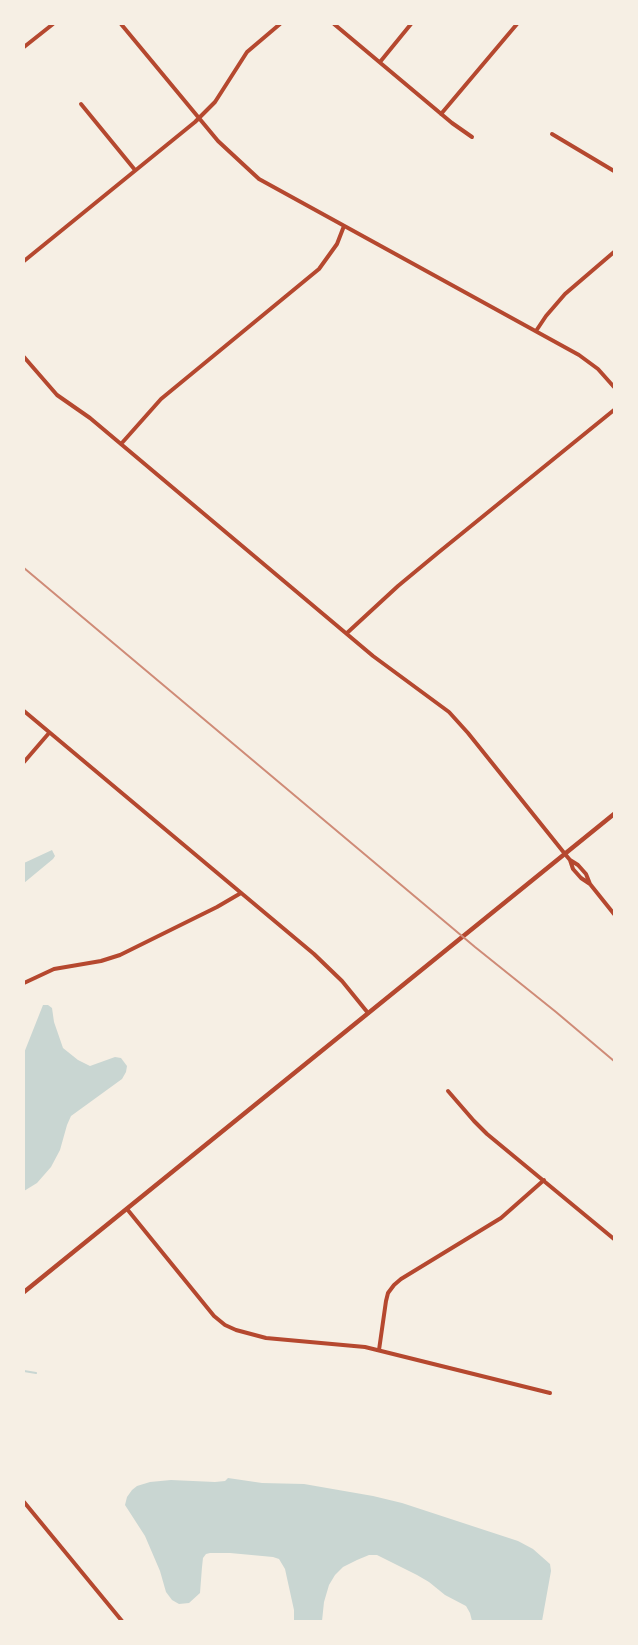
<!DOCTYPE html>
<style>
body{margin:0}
#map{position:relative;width:638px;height:1645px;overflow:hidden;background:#f6efe4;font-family:Mulish,sans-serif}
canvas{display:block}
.frame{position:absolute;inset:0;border:25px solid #f6efe4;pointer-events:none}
</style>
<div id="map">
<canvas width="638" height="1645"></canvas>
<div class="frame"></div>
</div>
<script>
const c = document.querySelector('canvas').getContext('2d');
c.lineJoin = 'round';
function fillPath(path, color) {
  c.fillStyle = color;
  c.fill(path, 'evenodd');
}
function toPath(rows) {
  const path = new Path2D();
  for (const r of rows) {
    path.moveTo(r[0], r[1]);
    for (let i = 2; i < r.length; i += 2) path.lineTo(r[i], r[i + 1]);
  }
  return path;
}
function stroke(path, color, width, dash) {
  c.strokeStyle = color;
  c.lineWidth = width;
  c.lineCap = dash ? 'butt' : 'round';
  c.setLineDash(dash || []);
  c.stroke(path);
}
fillPath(toPath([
 [52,850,55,856,53,859,24,883,24,863],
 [43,1005,48,1005,52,1008,54,1022,63,1048,78,1060,90,1066,115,1057,121,1058,127,1066,126,1072,122,1079,71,1116,67,1125,60,1150,51,1167,37,1183,24,1191,24,1053],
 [228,1478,262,1483,304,1484,373,1496,402,1503,518,1541,533,1549,550,1564,551,1571,542,1621,472,1621,470,1613,466,1606,445,1595,429,1582,417,1575,377,1555,369,1555,357,1560,343,1567,335,1575,329,1585,324,1602,322,1621,294,1621,294,1610,285,1569,279,1559,273,1557,230,1553,210,1553,206,1554,203,1558,202,1567,200,1593,189,1603,179,1604,172,1600,166,1592,160,1571,145,1536,125,1505,127,1497,132,1490,137,1486,150,1482,171,1480,215,1482,225,1481]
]), '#c9d6d2');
stroke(toPath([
 [24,1371,36,1373]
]), '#c9d6d2', 2);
stroke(toPath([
 [121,24,218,141,259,179,579,355,598,369,614,387],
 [334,24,452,123,472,137],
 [24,47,53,24],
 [380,62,411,24],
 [81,104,135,170],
 [441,114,517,24],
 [552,134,614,171],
 [24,261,195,122,215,102,247,52,280,24],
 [536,331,546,316,565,294,614,252],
 [24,357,57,395,90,418,373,656,449,712,468,733,565,854,570,860,578,865,586,874,590,884],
 [121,444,161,399,319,269,337,244,344,226],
 [347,633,398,586,439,552,614,410],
 [24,711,314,954,342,981,368,1013],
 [24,762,49,733],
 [570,860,573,869,581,878,590,884,614,914],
 [24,983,54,969,101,961,120,955,217,907,241,893],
 [448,1091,474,1121,487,1134,614,1239],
 [127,1209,214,1316,225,1325,236,1330,266,1338,365,1347,550,1393],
 [379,1350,386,1301,388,1293,394,1285,401,1279,501,1218,544,1180],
 [24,1502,122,1621]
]), '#b5482f', 4);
stroke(toPath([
 [24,1292,614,814]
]), '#b5482f', 4.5);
stroke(toPath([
 [24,568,475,947,556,1012,614,1061]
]), '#cf8b77', 2);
</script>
